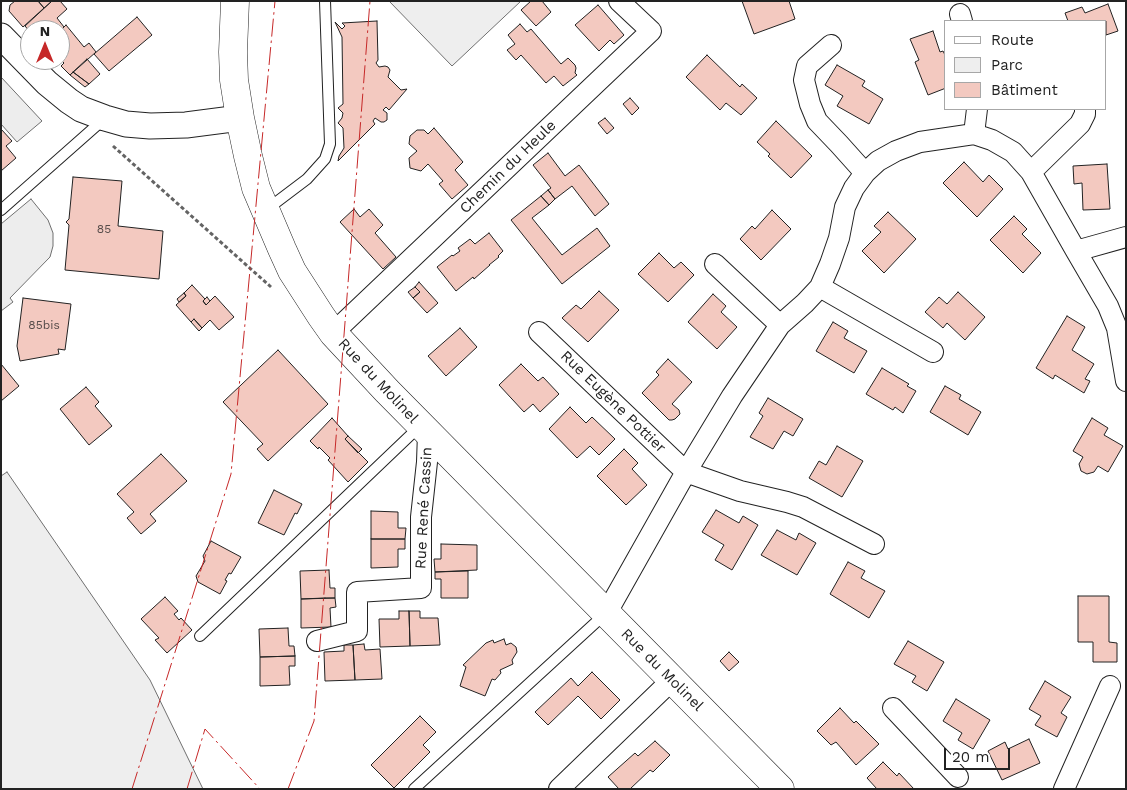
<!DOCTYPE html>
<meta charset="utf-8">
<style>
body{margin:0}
#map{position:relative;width:1127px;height:790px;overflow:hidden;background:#fff;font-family:"Work Sans",sans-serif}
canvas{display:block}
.frame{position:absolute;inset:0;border:2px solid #222;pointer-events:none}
.legend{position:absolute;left:944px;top:20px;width:162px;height:90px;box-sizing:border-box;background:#fff;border:1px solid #a7a7a7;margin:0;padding:6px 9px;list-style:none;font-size:15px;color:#222}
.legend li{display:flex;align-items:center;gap:10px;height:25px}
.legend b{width:25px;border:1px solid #a7a7a7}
.north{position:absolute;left:20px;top:20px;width:50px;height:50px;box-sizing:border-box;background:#fff;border:1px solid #a7a7a7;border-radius:50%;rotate:0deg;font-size:14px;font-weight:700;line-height:20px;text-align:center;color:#222}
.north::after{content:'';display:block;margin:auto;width:18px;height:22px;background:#c62828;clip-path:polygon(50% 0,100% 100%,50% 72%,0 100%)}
.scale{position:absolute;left:944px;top:748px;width:66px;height:22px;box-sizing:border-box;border:2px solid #222;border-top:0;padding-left:6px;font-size:15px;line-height:18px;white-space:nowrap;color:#222;-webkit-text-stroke:4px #fff;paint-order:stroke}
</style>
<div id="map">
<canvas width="1127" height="790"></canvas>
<div class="frame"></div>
<ul class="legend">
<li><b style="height:6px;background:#fff"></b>Route</li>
<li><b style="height:14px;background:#eee"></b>Parc</li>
<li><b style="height:14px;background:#f3c9c0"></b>Bâtiment</li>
</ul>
<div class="north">N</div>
<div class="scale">20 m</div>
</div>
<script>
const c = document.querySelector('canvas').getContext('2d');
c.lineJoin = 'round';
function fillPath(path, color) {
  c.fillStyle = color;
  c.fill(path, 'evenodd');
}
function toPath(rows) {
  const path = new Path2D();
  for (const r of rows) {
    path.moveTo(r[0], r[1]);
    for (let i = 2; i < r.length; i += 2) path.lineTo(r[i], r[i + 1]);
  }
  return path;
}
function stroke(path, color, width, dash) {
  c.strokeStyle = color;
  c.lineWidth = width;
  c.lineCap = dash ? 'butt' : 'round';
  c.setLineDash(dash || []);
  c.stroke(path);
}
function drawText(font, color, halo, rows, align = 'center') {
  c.font = font + ' "Work Sans",sans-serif';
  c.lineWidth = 4;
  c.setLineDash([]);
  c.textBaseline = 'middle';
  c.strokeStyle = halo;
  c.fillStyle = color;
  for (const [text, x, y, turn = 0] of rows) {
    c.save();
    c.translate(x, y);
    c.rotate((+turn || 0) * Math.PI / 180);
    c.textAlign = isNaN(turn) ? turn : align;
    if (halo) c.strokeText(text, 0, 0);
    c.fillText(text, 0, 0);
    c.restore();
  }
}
const green = toPath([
 [389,1,521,1,452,66,389,1],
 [7,472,150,680,203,789,1,789,1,476,7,472]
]);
fillPath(green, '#eee');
stroke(green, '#6f6f6f', 1);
const parking = toPath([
 [1,77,42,121,17,142,1,124,1,77],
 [31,199,48,220,53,233,53,246,50,257,10,298,13,302,1,311,1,224,31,199]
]);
fillPath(parking, '#ededed');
stroke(parking, '#6f6f6f', 1);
const building = toPath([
 [15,1,38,1,44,8,23,27,9,11,10,5,15,1],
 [38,1,52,1,44,8,38,1],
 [52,1,60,1,67,9,57,18,64,27,60,31,60,30,30,30,30,32,25,26,52,1],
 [531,1,542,1,551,12,536,26,521,10,531,1],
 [742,1,789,1,795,19,754,34,742,1],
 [1108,4,1118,31,1106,35,1106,21,1068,21,1065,13,1082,7,1085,13,1108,4],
 [598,5,624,35,614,44,610,40,599,51,575,25,598,5],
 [137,17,152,35,109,71,94,54,137,17],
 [377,21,378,60,376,63,379,67,385,66,388,67,390,70,388,77,401,90,407,89,389,110,386,107,383,110,387,113,387,120,384,122,381,122,375,118,373,121,375,124,338,161,339,156,344,148,343,128,338,123,342,118,343,113,338,108,343,104,342,37,335,22,342,29,345,26,342,23,377,21],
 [520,24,527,32,531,29,561,64,568,58,575,65,576,68,575,73,577,75,563,86,554,76,546,83,521,55,516,60,507,50,515,44,508,35,520,24],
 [66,25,84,47,89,43,96,52,70,75,61,66,64,63,60,59,60,31,66,25],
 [933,31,940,52,943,51,946,57,946,88,928,95,915,62,919,60,910,39,933,31],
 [707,55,740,87,742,84,757,98,741,115,726,103,720,110,686,77,707,55],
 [87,59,100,74,89,84,73,72,87,59],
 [837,65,865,81,862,86,883,99,869,124,837,106,843,96,825,85,837,65],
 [73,72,89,84,85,87,70,75,73,72],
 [630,98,639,108,632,115,623,104,630,98],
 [605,118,614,128,607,134,598,123,605,118],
 [776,121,812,156,791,178,768,156,770,154,757,142,776,121],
 [434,128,463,162,455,170,468,185,452,199,439,184,443,181,428,164,421,171,410,168,409,158,417,151,409,144,410,136,417,130,424,130,428,134,434,128],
 [1,129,12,141,6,146,16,158,1,171,1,129],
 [548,153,565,176,579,165,609,204,595,216,572,186,555,199,548,190,551,188,533,165,548,153],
 [964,162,983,182,989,175,1003,189,977,217,943,183,964,162],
 [1107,164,1110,209,1083,210,1082,183,1074,184,1073,166,1107,164],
 [73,177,122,181,118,226,163,231,159,279,65,270,69,225,66,222,69,219,73,177],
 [548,190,555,199,549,205,541,196,548,190],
 [541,196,549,205,532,218,562,255,597,228,610,246,562,284,511,220,541,196],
 [354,209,360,217,369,209,383,225,375,233,396,257,383,269,340,222,354,209],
 [772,210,791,229,761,260,740,239,752,226,755,229,772,210],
 [888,212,916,239,884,273,862,251,881,232,874,226,888,212],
 [1014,216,1027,229,1022,234,1041,253,1023,273,990,240,1014,216],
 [489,233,503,251,498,256,499,257,489,265,490,265,474,279,473,277,456,291,437,267,452,255,453,256,460,251,458,248,470,239,475,244,489,233],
 [659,253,674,268,681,262,694,275,668,302,638,274,659,253],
 [419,282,438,303,427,313,413,298,420,292,415,287,419,282],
 [192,285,205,299,203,301,206,305,215,296,234,317,219,330,210,320,202,328,194,319,191,322,176,305,186,296,184,293,192,285],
 [415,287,420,292,413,298,408,292,415,287],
 [599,291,619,310,588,342,562,318,576,305,581,309,599,291],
 [958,292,985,317,965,340,947,323,943,328,925,312,939,297,947,304,958,292],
 [184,293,186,296,179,302,177,299,184,293],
 [713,294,726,306,721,312,737,327,717,349,688,322,713,294],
 [207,297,210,301,206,305,203,301,207,297],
 [23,298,71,304,65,350,58,349,59,354,20,361,17,346,23,298],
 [1067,316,1085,327,1072,350,1094,364,1085,379,1090,381,1084,393,1055,375,1053,379,1036,368,1067,316],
 [194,319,202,328,199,331,191,322,194,319],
 [833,322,848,331,844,338,867,351,854,373,816,351,833,322],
 [460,328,477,347,446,376,428,356,460,328],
 [278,350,328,404,268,461,257,449,263,444,223,402,278,350],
 [668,359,692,382,672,404,679,410,680,414,675,419,672,420,669,420,642,393,659,375,656,372,668,359],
 [1,364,19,386,1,401,1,364],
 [521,364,538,381,543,377,559,394,540,412,533,404,524,412,499,385,521,364],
 [882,368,909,384,907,386,916,391,903,413,895,407,893,410,866,394,882,368],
 [945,386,961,395,959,399,981,412,968,435,930,412,945,386],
 [86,387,99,402,95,406,112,426,89,445,60,409,86,387],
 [768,398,803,419,793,436,784,431,773,449,750,437,763,416,759,413,768,398],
 [570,407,586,423,592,417,615,439,599,455,590,446,577,458,549,429,570,407],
 [332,418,348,436,345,439,368,462,348,482,328,460,330,458,319,447,318,449,310,441,332,418],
 [1092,418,1108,428,1104,435,1123,446,1108,472,1098,466,1094,472,1087,474,1081,471,1079,464,1083,457,1073,451,1092,418],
 [348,436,362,449,358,453,345,439,348,436],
 [837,446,863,461,842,497,809,478,819,461,826,465,837,446],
 [624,449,638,463,632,469,647,485,626,505,597,476,624,449],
 [161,454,187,481,150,514,156,521,141,534,127,518,134,512,117,494,161,454],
 [274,490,302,504,297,514,295,513,284,535,258,523,274,490],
 [716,510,739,523,743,516,758,525,732,570,715,560,724,545,702,532,716,510],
 [371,511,398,512,398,528,406,528,405,539,371,539,371,511],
 [777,530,796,540,799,533,816,543,797,575,761,555,777,530],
 [371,539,405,539,405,549,398,549,398,567,371,568,371,539],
 [211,541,241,557,231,574,229,573,225,580,227,581,220,594,198,582,196,576,205,561,203,556,211,541],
 [441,544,477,545,477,570,435,572,434,559,441,559,441,544],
 [848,562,865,571,861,578,885,591,869,618,830,594,848,562],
 [329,570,330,588,335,588,335,598,301,599,300,571,329,570],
 [468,571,468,598,441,598,441,579,435,579,435,572,468,571],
 [1078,596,1109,596,1109,642,1117,643,1117,662,1093,662,1093,642,1078,642,1078,596],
 [165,597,178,611,174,614,179,620,181,618,192,630,167,653,155,640,159,638,141,619,165,597],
 [325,598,335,598,336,607,330,608,331,627,301,628,301,599,325,598],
 [399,611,409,611,410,646,380,647,379,619,399,619,399,611],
 [409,611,420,611,420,618,438,618,440,645,410,646,409,611],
 [288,628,289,646,294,646,295,656,260,657,259,629,288,628],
 [504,639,506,645,511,643,516,647,517,652,512,660,513,664,500,670,501,673,495,680,492,679,485,696,460,686,466,667,463,665,486,643,493,640,494,643,504,639],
 [908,641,944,662,927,691,912,682,916,676,894,664,908,641],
 [364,644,365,650,380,649,382,679,355,680,353,645,364,644],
 [344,645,353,645,355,680,325,681,324,652,344,651,344,645],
 [729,652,739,662,729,671,720,661,729,652],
 [295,656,295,666,289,666,290,685,260,686,260,657,295,656],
 [592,672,620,700,601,719,578,696,548,725,535,712,571,678,578,686,592,672],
 [1045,681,1071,697,1061,713,1067,717,1057,737,1035,725,1041,716,1029,709,1045,681],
 [956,699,990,720,973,749,958,740,962,733,943,721,956,699],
 [840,708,854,723,856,721,879,744,856,765,836,742,831,745,817,731,840,708],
 [420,716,436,732,423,745,430,752,394,788,371,765,420,716],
 [1029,739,1040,763,1002,780,988,751,1005,742,1008,749,1029,739],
 [655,741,670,755,653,772,650,770,630,789,619,789,608,777,635,753,638,756,655,741],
 [883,762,897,776,899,773,914,789,877,789,867,778,883,762]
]);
fillPath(building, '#f3c9c0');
stroke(building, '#222', 1);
const service = toPath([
 [1,210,104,119],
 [266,210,307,179,325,159,330,144,325,1],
 [200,636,420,426],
 [414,789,605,614]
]);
const minor = toPath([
 [960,14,962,21],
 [831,45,807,66,804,80,810,104,817,121,839,144,865,173],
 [974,134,977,109],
 [1031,172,1080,124,1085,114,1085,109],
 [1076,251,1126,237],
 [715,264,780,325],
 [820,287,933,352],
 [539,332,686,472,740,491,787,502,803,507,874,544],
 [333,333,651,31,619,1],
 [606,614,686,472,732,396,780,325,805,303,820,287,830,264,839,238,845,207,854,188,865,173,878,161,896,151,920,142,974,134,992,140,1013,152,1031,172,1076,251,1108,306,1117,328,1126,381],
 [317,641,357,631,357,592,421,588,421,517,427,462,428,433],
 [893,708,958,777],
 [559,789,672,680],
 [1064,789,1110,686]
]);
const tertiary = toPath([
 [1,36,47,83,69,101,81,109,105,118,126,124,150,126,186,125,240,118]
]);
const secondary = toPath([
 [235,1,233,52,234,80,240,118,248,156,256,188,282,249,292,271,321,316,333,333,387,391,780,789]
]);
stroke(service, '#222', 12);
stroke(minor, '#222', 22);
stroke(tertiary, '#222', 27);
stroke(secondary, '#222', 29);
stroke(toPath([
 [113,146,271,287]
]), '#646464', 3, [4, 2.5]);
stroke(service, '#fff', 10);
stroke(minor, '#fff', 20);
stroke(tertiary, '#fff', 25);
stroke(secondary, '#fff', 28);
stroke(toPath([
 [132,789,231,474,275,1],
 [187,789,205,729,260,789],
 [288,789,314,721,370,1]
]), '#c62828', 1, [18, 4, 2.5, 4]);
drawText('12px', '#564c4a', null, [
 ["85",104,229],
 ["85bis",44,325]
]);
drawText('15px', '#222', '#fff', [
 ["Chemin du Heule",508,167,-44],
 ["Rue du Molinel",378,381,47],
 ["Rue Eugène Pottier",613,402,44],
 ["Rue René Cassin",424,508,-87],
 ["Rue du Molinel",662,670,45]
]);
</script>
